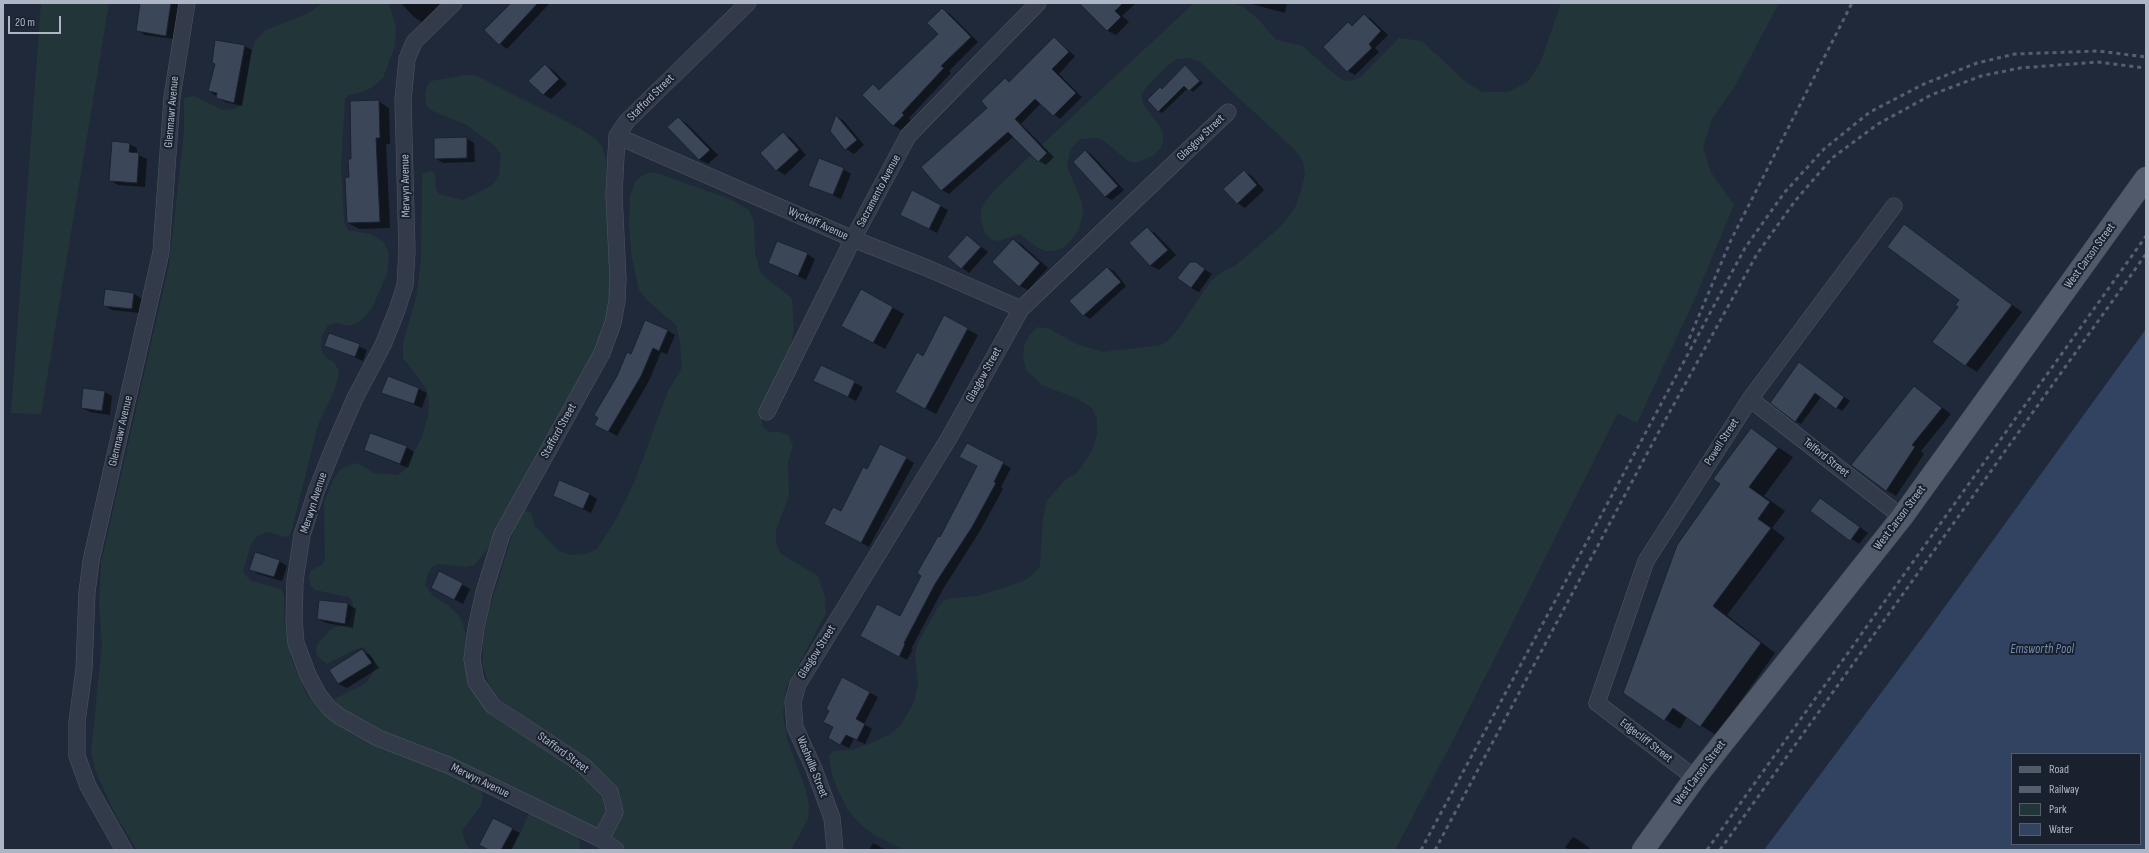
<!DOCTYPE html>
<style>
body{margin:0}
#map{position:relative;width:2149px;height:853px;overflow:hidden;background:#202939;font-family:"Sofia Sans Condensed",sans-serif}
canvas{display:block}
.frame{position:absolute;inset:0;border:4px solid #aeb6c6;pointer-events:none}
.legend{position:absolute;left:2011px;top:753px;width:130px;height:92px;box-sizing:border-box;background:#19202e;border:1px solid #555c6b;margin:0;padding:5px 7px;list-style:none;font-size:12px;color:#aeb6c6}
.legend li{display:flex;align-items:center;gap:8px;height:20px}
.legend b{width:20px;border:1px solid #555c6b}
.scale{position:absolute;left:8px;top:16px;width:53px;height:18px;box-sizing:border-box;border:2px solid #aeb6c6;border-top:0;padding-left:5px;font-size:12px;line-height:14px;white-space:nowrap;color:#aeb6c6;-webkit-text-stroke:3px #19202e;paint-order:stroke}
</style>
<div id="map">
<canvas width="2149" height="853"></canvas>
<div class="frame"></div>
<ul class="legend">
<li><b style="height:5px;background:#515a6a"></b>Road</li>
<li><b style="height:5px;background:#555f71"></b>Railway</li>
<li><b style="height:11px;background:#22363a"></b>Park</li>
<li><b style="height:11px;background:#324362"></b>Water</li>
</ul>
<div class="scale">20 m</div>
</div>
<script>
const c = document.querySelector('canvas').getContext('2d');
c.lineJoin = 'round';
function fillPath(path, color) {
  c.fillStyle = color;
  c.fill(path, 'evenodd');
}
function toPath(rows) {
  const path = new Path2D();
  for (const r of rows) {
    path.moveTo(r[0], r[1]);
    for (let i = 2; i < r.length; i += 2) path.lineTo(r[i], r[i + 1]);
  }
  return path;
}
function stroke(path, color, width, dash) {
  c.strokeStyle = color;
  c.lineWidth = width;
  c.lineCap = dash ? 'butt' : 'round';
  c.setLineDash(dash || []);
  c.stroke(path);
}
function drawText(font, color, halo, rows, align = 'center') {
  c.font = font + ' "Sofia Sans Condensed",sans-serif';
  c.lineWidth = 4;
  c.setLineDash([]);
  c.textBaseline = 'middle';
  c.strokeStyle = halo;
  c.fillStyle = color;
  for (const [text, x, y, turn = 0] of rows) {
    c.save();
    c.translate(x, y);
    c.rotate((+turn || 0) * Math.PI / 180);
    c.textAlign = isNaN(turn) ? turn : align;
    if (halo) c.strokeText(text, 0, 0);
    c.fillText(text, 0, 0);
    c.restore();
  }
}
fillPath(toPath([
 [41,3,109,3,41,414,11,413],
 [323,3,389,3,396,27,395,45,383,78,371,88,359,93,348,95,345,99,341,166,344,222,348,230,370,234,384,242,389,255,387,274,372,308,361,321,350,326,338,323,328,325,322,335,321,348,325,357,334,362,339,371,335,389,318,425,292,529,289,536,283,537,269,532,258,535,251,544,243,571,247,577,252,581,281,589,284,595,284,620,291,656,307,696,326,716,479,786,483,796,482,804,462,831,466,844,471,850,137,850,114,812,96,772,91,752,102,645,99,604,101,563,169,265,184,132,184,98,194,96,223,110,235,109,242,104,251,52,256,40,266,30,308,13],
 [1194,3,1233,3,1244,8,1257,18,1276,40,1303,46,1327,68,1343,80,1351,81,1361,77,1399,38,1422,41,1467,83,1483,92,1508,92,1529,81,1541,61,1561,3,1779,3,1735,86,1712,119,1703,148,1711,172,1734,205,1696,296,1637,423,1618,413,1461,725,1395,850,905,850,874,835,858,822,847,809,839,792,832,775,829,756,834,751,851,750,874,742,889,735,901,725,914,702,918,684,915,655,918,642,938,607,944,601,951,598,977,596,1013,585,1027,579,1040,567,1043,519,1046,502,1065,480,1077,473,1092,451,1097,434,1097,419,1092,408,1078,399,1042,385,1026,370,1023,356,1024,345,1030,334,1038,327,1050,329,1076,344,1103,352,1161,345,1169,340,1179,328,1211,281,1222,272,1235,266,1279,228,1294,210,1301,191,1305,175,1303,161,1294,149,1200,62,1189,58,1177,59,1166,67,1145,89,1141,96,1143,104,1160,127,1163,134,1163,142,1160,149,1153,156,1136,163,1127,160,1104,141,1097,138,1080,139,1070,150,1067,166,1081,200,1083,213,1079,228,1071,241,1064,247,1054,251,1046,251,1038,248,1019,234,999,241,992,240,986,235,981,220,981,209,990,195,1031,155],
 [467,75,477,76,581,129,595,138,602,147,606,160,610,287,607,319,596,348,532,461,487,550,474,565,464,567,439,564,433,566,428,573,425,585,434,597,449,606,458,615,463,624,466,636,467,665,470,683,563,756,605,794,609,807,599,833,379,733,337,707,335,699,366,683,373,673,374,661,364,647,356,649,327,664,318,657,316,651,317,645,328,632,333,628,349,624,353,609,353,603,349,597,315,590,310,585,309,576,311,570,322,565,325,560,324,502,333,480,340,470,349,465,357,463,374,473,397,475,404,471,421,439,428,416,429,402,426,388,403,358,403,344,417,294,421,259,422,174,431,171,435,174,436,189,439,194,463,200,493,185,499,175,501,155,495,146,467,125,433,111,426,105,425,94,427,86,431,81],
 [654,172,730,199,749,210,754,222,755,253,760,271,767,279,792,298,794,331,786,362,762,416,762,426,769,432,780,432,788,435,793,445,788,463,789,496,776,530,776,543,781,554,818,576,825,597,826,613,786,688,783,714,787,739,806,790,809,806,808,819,791,850,628,850,608,837,620,814,586,762,500,700,489,685,483,666,483,641,489,610,519,513,523,510,531,513,535,526,559,551,571,555,585,554,597,549,615,521,634,483,668,391,682,368,680,341,676,325,647,300,639,290,631,253,629,225,630,196,636,180,645,174],
 [530,812,579,835,580,850,512,850]
]), '#22363a');
fillPath(toPath([
 [2146,329,2146,850,1764,850,1928,630],
 [2012,754,2140,754,2140,844,2012,844]
]), '#324362');
fillPath(toPath([
 [141,3,179,3,174,39,145,35,137,30],
 [401,3,441,3,422,22,414,17],
 [511,3,550,3,507,49,500,44],
 [1081,3,1136,3,1122,16,1129,22,1116,35,1108,31],
 [1248,3,1287,3,1285,13],
 [942,9,950,14,978,42,949,71,951,73,909,118,911,120,901,130,893,125,873,86,881,90,939,34],
 [1364,15,1371,19,1388,35,1375,48,1379,52,1355,75,1348,71,1324,47,1348,24,1353,27],
 [1054,38,1075,56,1059,74,1082,97,1060,119,1041,103,1021,124,1054,157,1046,165,1039,161,1014,136,949,194,942,190,1005,79,1011,82],
 [244,46,252,50,242,106,225,102,209,91],
 [545,65,553,70,567,84,551,99,543,94],
 [1185,66,1203,83,1193,92,1188,88,1162,113,1159,111,1162,89],
 [378,101,389,108,390,144,386,144,390,228,359,229,348,223,352,160],
 [836,116,844,121,864,145,854,154,846,149],
 [678,118,686,123,718,155,708,164,700,160,669,127],
 [783,134,791,138,806,155,785,175,777,170],
 [466,138,474,143,475,162,443,163,435,158],
 [129,144,137,148,137,154,147,159,145,187,118,185,110,180],
 [1086,151,1092,155,1124,190,1112,200,1106,197,1074,162],
 [843,169,851,174,841,199,809,185],
 [1244,171,1252,176,1264,190,1245,208,1237,203],
 [940,206,948,210,937,233,909,219],
 [1904,226,2022,312,1977,372,1966,365,1959,307,1960,300],
 [1147,228,1155,233,1176,255,1159,270,1151,266,1131,243],
 [967,236,988,252,969,273,948,257],
 [1013,240,1021,244,1048,268,1028,290,1020,286],
 [807,254,815,259,806,280,769,263],
 [1195,263,1212,274,1199,292,1191,288],
 [1108,268,1114,271,1126,286,1090,319,1084,315,1071,301],
 [862,290,904,314,885,349,843,326],
 [106,291,134,294,142,299,140,313,112,310,104,305],
 [967,329,978,335,936,414,907,398,924,357],
 [667,330,675,335,667,354,661,352,649,381,617,436,596,424,632,355],
 [330,334,367,350,363,361,326,345],
 [1799,363,1850,401,1842,411,1821,397,1801,424,1795,421],
 [822,366,863,387,856,401,823,385],
 [1914,387,1951,414,1921,451,1924,454,1896,496,1886,490],
 [419,389,427,393,422,408,383,392],
 [104,392,112,396,110,415,90,412,82,408],
 [1752,430,1793,457,1764,496,1785,511,1772,528,1785,538,1727,615,1775,653,1716,735,1687,717,1680,729,1624,693,1722,484],
 [967,444,1011,468,1001,487,1003,489,980,531,943,589,911,649,913,649,907,660,869,640,900,617,978,466],
 [406,447,414,452,408,468,365,450],
 [906,458,914,463,869,547,833,528,867,470],
 [589,494,597,499,591,513,554,496],
 [1821,499,1868,533,1859,544,1812,511],
 [279,561,287,566,282,581,258,574,250,569],
 [440,572,470,589,463,604,440,592],
 [348,604,356,609,353,628,326,623,318,619],
 [362,651,370,655,379,668,347,688,339,684,331,670],
 [842,678,878,697,864,724,872,729,865,744,854,739,849,748,837,742,834,727],
 [512,829,520,833,511,850,490,850],
 [1573,837,1580,841,1592,850,1569,850,1565,847],
 [873,843,886,850,869,850]
]), '#0007');
const building = toPath([
 [140,3,171,3,166,36,136,31,140,3],
 [511,3,538,3,499,45,484,30,511,3],
 [1079,3,1123,3,1115,11,1121,17,1107,31,1079,3],
 [942,8,971,37,941,66,944,68,902,113,904,115,893,126,862,95,873,84,879,90,938,34,927,23,942,8],
 [1364,14,1381,31,1369,44,1372,48,1347,72,1323,47,1348,22,1352,26,1364,14],
 [1054,37,1069,52,1052,69,1076,93,1053,116,1035,99,1015,119,1047,153,1038,162,1008,132,941,191,921,167,987,108,981,101,1005,78,1009,82,1054,37],
 [215,40,245,45,234,103,216,98,217,93,208,91,215,64,212,63,215,40],
 [545,64,559,79,543,95,528,81,545,64],
 [1185,65,1200,81,1189,91,1184,86,1158,112,1147,100,1160,87,1162,89,1185,65],
 [379,100,380,138,376,138,380,222,347,223,345,178,349,177,348,159,351,159,350,101,379,100],
 [836,115,857,140,845,150,830,131,836,115],
 [678,117,710,150,699,160,667,127,678,117],
 [783,132,799,150,776,171,760,153,783,132],
 [467,137,467,158,434,159,434,138,467,137],
 [112,141,130,143,129,152,139,153,137,183,109,181,112,141],
 [1085,150,1118,186,1105,197,1073,162,1085,150],
 [819,158,844,168,833,195,808,186,819,158],
 [1244,170,1257,185,1237,204,1223,189,1244,170],
 [912,190,941,205,929,229,900,215,912,190],
 [1904,224,2012,305,1965,366,1932,342,1958,307,1955,305,1959,300,1887,247,1904,224],
 [1147,227,1168,250,1150,266,1129,243,1147,227],
 [967,235,981,247,961,269,947,257,967,235],
 [1013,239,1040,263,1019,287,992,262,1013,239],
 [777,241,808,253,798,276,768,263,777,241],
 [1190,262,1196,262,1205,269,1191,288,1177,278,1190,262],
 [1107,267,1121,282,1083,316,1069,301,1107,267],
 [105,289,134,293,132,309,103,306,105,289],
 [861,289,893,307,873,343,841,326,861,289],
 [944,315,968,328,925,409,895,392,917,352,923,356,944,315],
 [645,320,668,330,659,351,653,348,641,376,608,432,594,425,598,418,594,415,617,376,627,352,631,354,645,320],
 [329,333,360,344,355,357,324,346,329,333],
 [1799,362,1844,397,1836,409,1815,393,1795,422,1770,403,1799,362],
 [821,365,855,381,848,397,813,381,821,365],
 [388,376,419,388,414,404,381,393,388,376],
 [1914,386,1942,408,1912,445,1915,447,1886,491,1851,465,1914,386],
 [83,388,105,391,102,411,81,408,83,388],
 [1751,428,1778,448,1749,487,1770,502,1758,519,1771,528,1713,606,1761,643,1700,727,1673,708,1664,721,1623,693,1677,545,1720,484,1713,479,1751,428],
 [370,433,407,446,400,464,364,450,370,433],
 [967,443,1004,462,994,482,996,483,972,527,935,584,904,643,905,644,899,657,860,636,877,604,900,616,921,576,917,573,938,536,940,537,977,466,959,457,967,443],
 [880,444,907,457,861,543,824,524,833,507,841,511,863,467,867,469,880,444],
 [559,480,590,493,583,509,553,496,559,480],
 [1820,498,1860,527,1850,541,1810,511,1820,498],
 [255,552,280,560,274,577,249,570,255,552],
 [439,571,463,583,454,600,431,588,439,571],
 [319,600,348,603,345,624,317,619,319,600],
 [362,649,372,663,338,684,329,670,362,649],
 [842,677,870,692,856,719,865,724,857,740,846,735,840,745,828,738,833,727,823,722,829,711,826,709,842,677],
 [493,818,513,828,501,850,489,850,479,845,493,818]
]);
fillPath(building, '#3b4759');
stroke(building, '#1b2230', 1);
const street = toPath([
 [454,3,414,42,407,59,403,100,407,251,405,285,397,310,383,345,355,398,335,444,317,489,302,535,295,581,294,620,296,643,308,675,318,694,330,709,339,716,378,738,448,765,601,839,616,850],
 [617,136,853,239,927,268,1021,309],
 [1750,399,1902,517],
 [767,412,853,239,908,136,1038,3],
 [1695,778,1597,703,1646,561,1750,399,1894,206],
 [601,839,615,812,610,792,584,766,493,706,476,682,472,659,476,628,484,592,502,534,602,353,613,323,617,301,618,279,614,194,617,136,627,121,748,3],
 [124,850,88,786,77,756,77,722,84,669,87,592,91,561,161,252,172,97,187,3],
 [835,850,832,818,814,769,795,727,793,702,798,684,949,438,1021,309,1228,112]
]);
const primary = toPath([
 [1643,850,1695,778,1902,517,2146,178]
]);
stroke(street, '#4e5664', 17);
stroke(primary, '#3d4453', 23);
stroke(street, '#333b4a', 16);
stroke(primary, '#515a6a', 22);
stroke(toPath([
 [1686,346,1731,240,1852,3],
 [1421,850,1745,248,1784,193,1824,149,1870,112,1924,84,1977,63,2015,54,2099,51,2146,57],
 [1435,850,1657,435,1757,254,1795,201,1832,158,1878,124,1931,95,1981,76,2020,68,2098,62,2146,68],
 [1707,850,2146,236],
 [1720,850,2146,254]
]), '#555f71', 3, [4, 4]);
drawText('12px', '#aeb6c6', '#19202e', [
 ["Stafford Street",651,98,-45],
 ["Glenmawr Avenue",172,112,-85],
 ["Glasgow Street",1201,138,-44],
 ["Merwyn Avenue",406,186,-91],
 ["Sacramento Avenue",879,191,-62],
 ["Wyckoff Avenue",818,224,24],
 ["West Carson Street",2090,256,-54],
 ["Glasgow Street",984,375,-61],
 ["Glenmawr Avenue",121,431,-77],
 ["Stafford Street",559,431,-61],
 ["Powell Street",1722,442,-57],
 ["Telford Street",1826,458,38],
 ["Merwyn Avenue",314,503,-72],
 ["West Carson Street",1900,518,-53],
 ["Glasgow Street",817,652,-58],
 ["Edgecliff Street",1646,741,38],
 ["Stafford Street",563,753,36],
 ["Washville Street",812,767,68],
 ["West Carson Street",1700,773,-53],
 ["Merwyn Avenue",480,781,26]
]);
drawText('italic 13px', '#748ab0', '#19202e', [
 ["Emsworth Pool",2042,650]
]);
</script>
